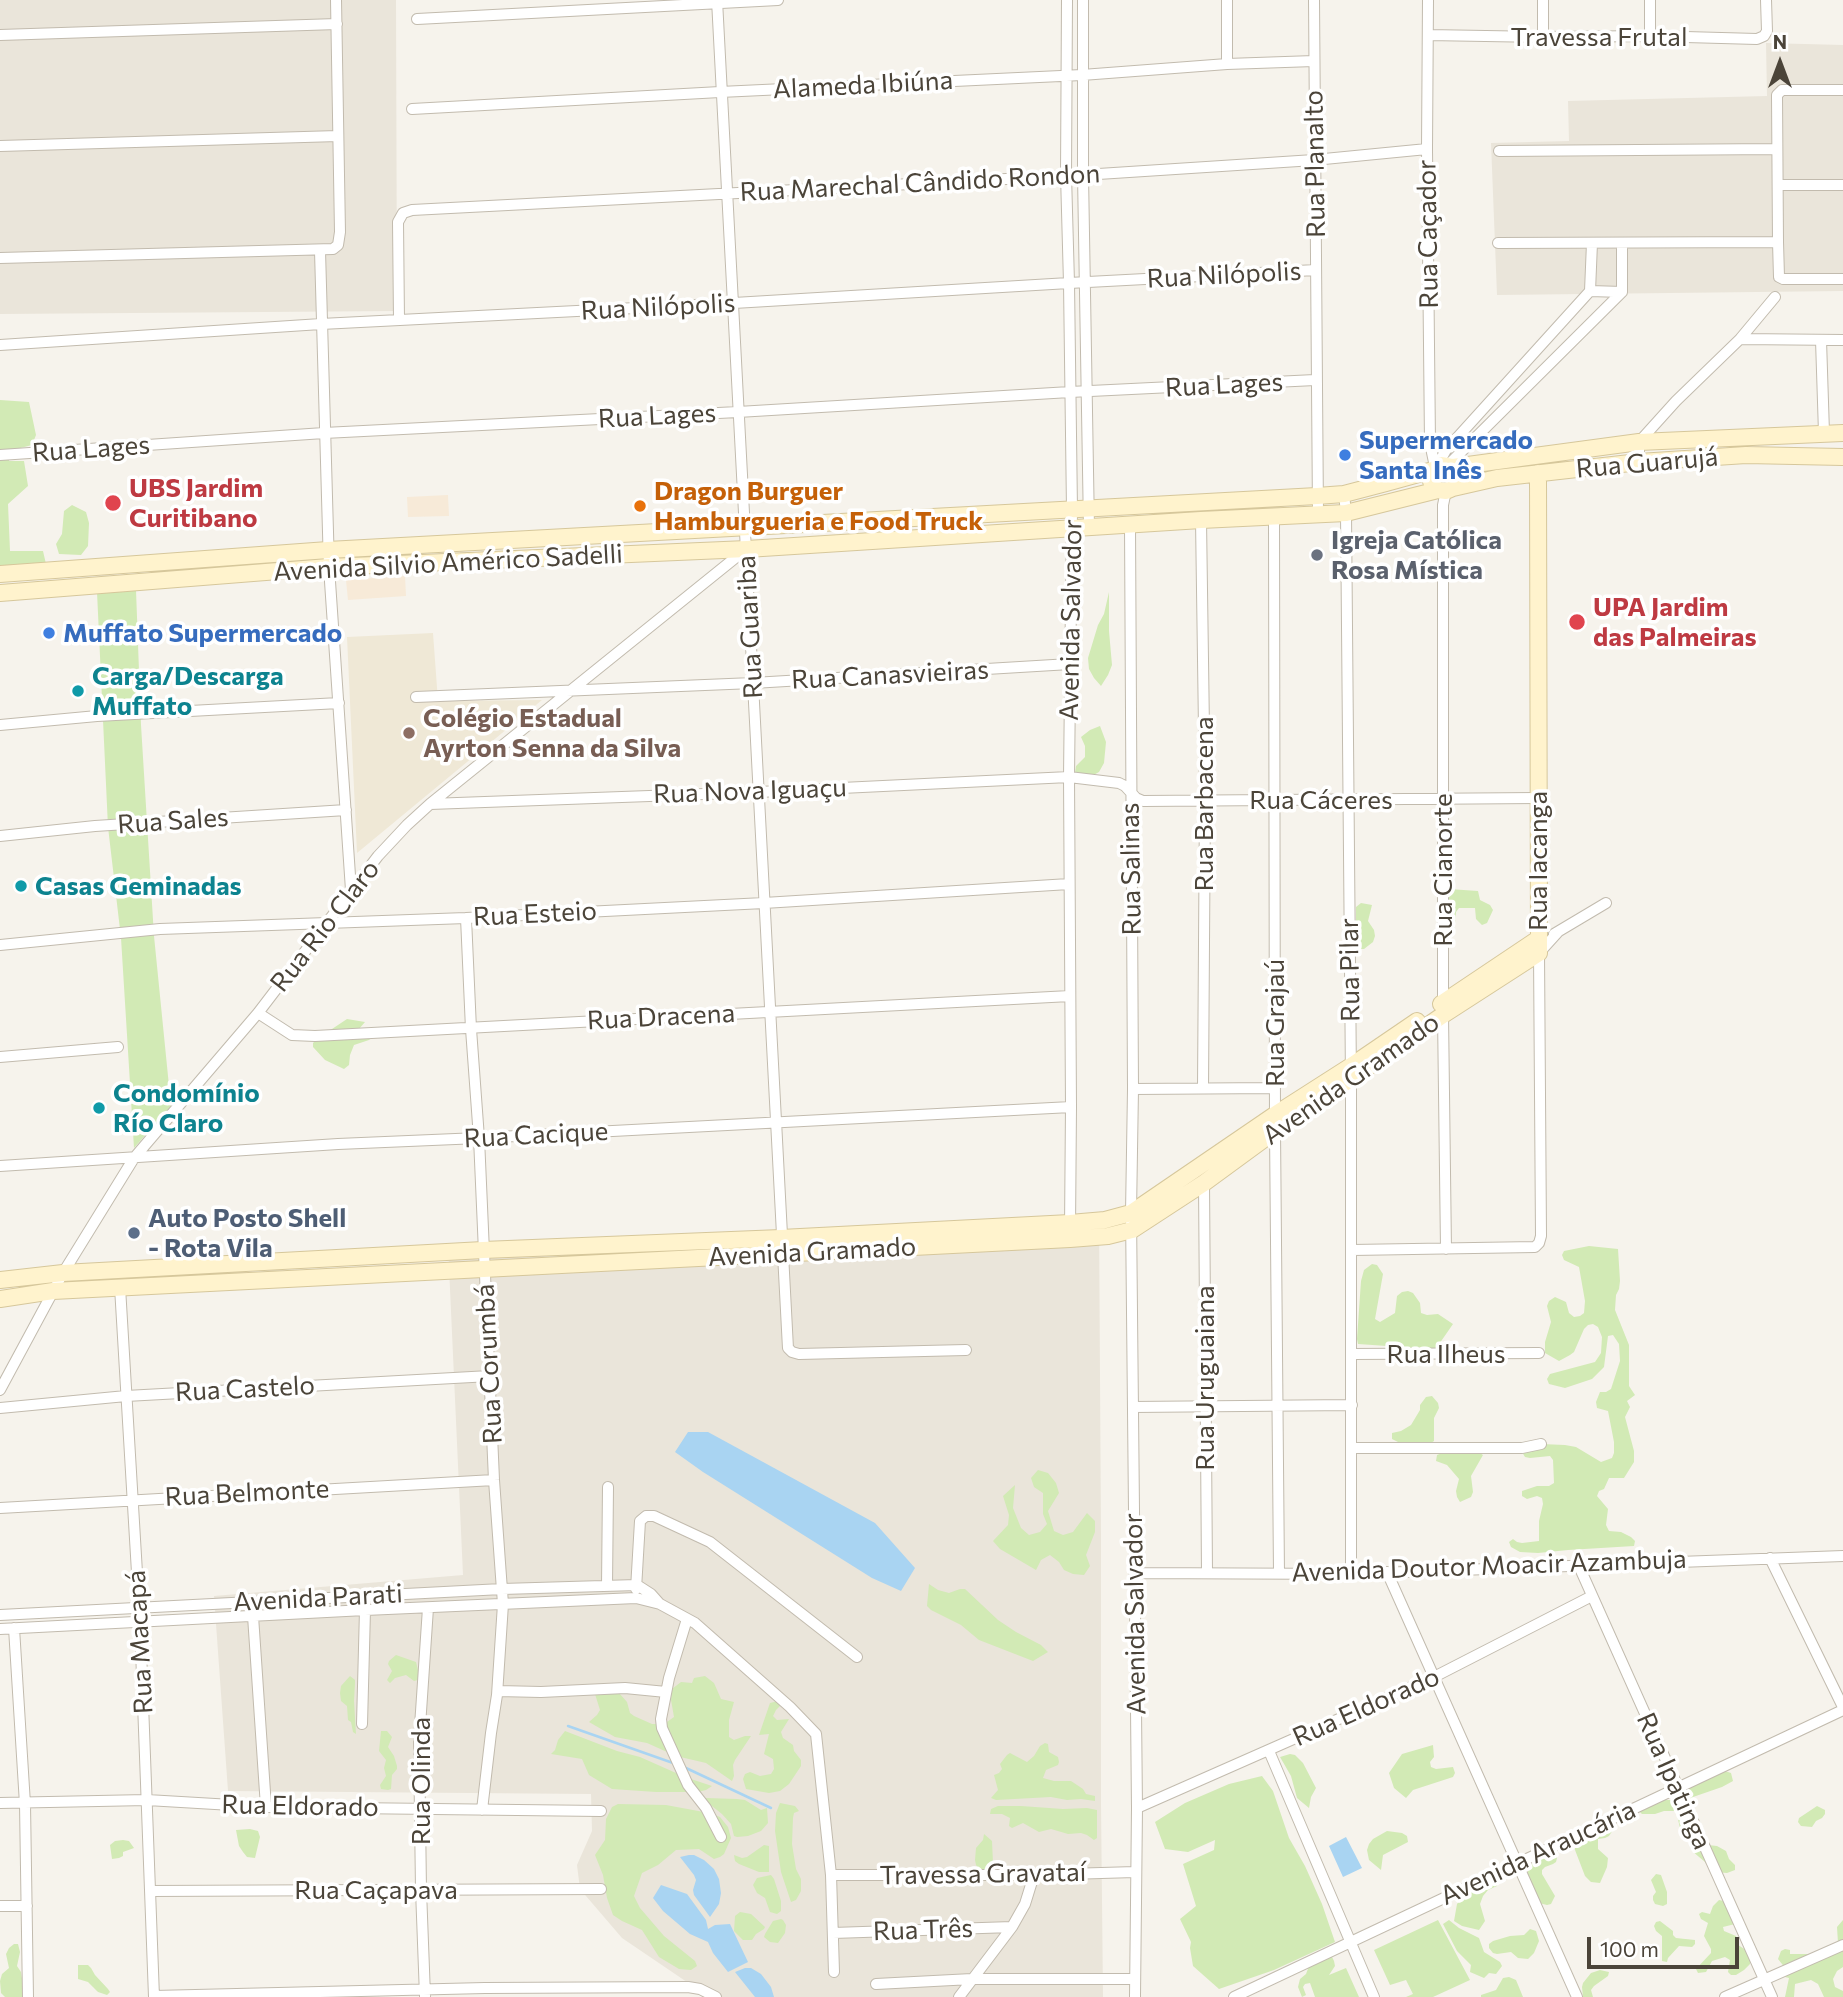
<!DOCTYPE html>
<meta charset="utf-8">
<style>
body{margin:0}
#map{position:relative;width:1843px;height:1997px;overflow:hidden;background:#f6f3ec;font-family:Commissioner,sans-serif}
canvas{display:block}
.north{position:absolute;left:1745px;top:28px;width:70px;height:70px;-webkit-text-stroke:5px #fff;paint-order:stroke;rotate:0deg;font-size:19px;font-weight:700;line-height:28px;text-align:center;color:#4b4439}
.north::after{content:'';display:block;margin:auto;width:24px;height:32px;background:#4b4439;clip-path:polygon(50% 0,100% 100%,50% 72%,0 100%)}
.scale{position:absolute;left:1587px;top:1937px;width:152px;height:32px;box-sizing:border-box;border:4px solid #4b4439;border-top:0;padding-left:9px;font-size:21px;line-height:24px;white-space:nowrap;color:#4b4439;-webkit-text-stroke:5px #fff;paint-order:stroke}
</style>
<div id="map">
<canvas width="1843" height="1997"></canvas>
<div class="north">N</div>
<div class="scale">100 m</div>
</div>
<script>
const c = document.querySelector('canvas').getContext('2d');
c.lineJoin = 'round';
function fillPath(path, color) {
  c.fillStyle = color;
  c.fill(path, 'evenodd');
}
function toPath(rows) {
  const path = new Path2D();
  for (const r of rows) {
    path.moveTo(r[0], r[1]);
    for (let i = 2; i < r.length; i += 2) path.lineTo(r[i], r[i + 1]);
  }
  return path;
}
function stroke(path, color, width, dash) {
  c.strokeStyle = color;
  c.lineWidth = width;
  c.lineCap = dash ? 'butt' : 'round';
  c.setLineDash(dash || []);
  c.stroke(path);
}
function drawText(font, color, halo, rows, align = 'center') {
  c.font = font + ' Commissioner,sans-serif';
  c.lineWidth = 7;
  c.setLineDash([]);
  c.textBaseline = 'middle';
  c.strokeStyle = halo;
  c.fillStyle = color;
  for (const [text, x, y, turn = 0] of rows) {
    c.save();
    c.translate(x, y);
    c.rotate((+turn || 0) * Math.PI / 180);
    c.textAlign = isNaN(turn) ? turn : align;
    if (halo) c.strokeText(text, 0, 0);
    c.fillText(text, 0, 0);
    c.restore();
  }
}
fillPath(toPath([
 [0,0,396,0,397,311,0,314],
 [1766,43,1843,45,1843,291,1497,295,1491,143,1569,141,1568,101,1767,96],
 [1099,1216,1101,1537,1101,1804,1103,1997,709,1997,622,1938,580,1889,577,1865,592,1831,591,1794,228,1791,214,1596,463,1575,448,1245]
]), '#eae5da');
fillPath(toPath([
 [448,495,449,516,408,517,407,497],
 [405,576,406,596,348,600,346,580]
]), '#f7ead8');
fillPath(toPath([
 [433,633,438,701,542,700,357,853,347,637]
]), '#efe8d6');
fillPath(toPath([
 [0,400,29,402,36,435,32,445,9,451,9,461,24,461,28,486,8,504,10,551,43,551,46,564,0,566],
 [72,505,86,512,89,523,88,546,81,555,59,554,56,544,62,534,64,511],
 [136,590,141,725,154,936,171,1106,134,1148,121,938,108,827,97,592],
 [1109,592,1109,631,1112,665,1108,675,1101,686,1094,678,1089,669,1088,658,1098,625,1104,614],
 [1100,726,1106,742,1104,763,1099,772,1090,777,1075,773,1076,766,1085,757,1085,746,1081,737,1090,730],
 [1449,889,1478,891,1480,900,1490,905,1493,910,1487,923,1482,925,1476,919,1475,908,1459,908,1456,912,1454,934,1450,938,1447,938,1445,893],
 [1361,903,1372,905,1368,921,1374,930,1375,936,1373,942,1364,949,1358,949,1356,944,1356,907],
 [347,1019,365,1022,359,1029,374,1036,369,1040,354,1045,350,1055,349,1065,344,1069,325,1060,313,1047,313,1043,317,1039],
 [1589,1246,1618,1249,1620,1281,1619,1289,1616,1295,1615,1310,1629,1345,1629,1386,1635,1395,1627,1401,1630,1407,1625,1417,1634,1451,1634,1462,1624,1478,1609,1478,1604,1489,1599,1491,1597,1496,1608,1509,1606,1525,1609,1531,1621,1532,1631,1537,1635,1541,1634,1546,1568,1550,1538,1553,1520,1552,1511,1547,1509,1542,1513,1539,1517,1542,1522,1543,1539,1541,1539,1521,1543,1504,1542,1498,1537,1496,1527,1499,1522,1496,1522,1491,1537,1486,1549,1486,1554,1483,1553,1460,1550,1456,1530,1458,1525,1457,1522,1452,1541,1444,1565,1445,1576,1447,1601,1462,1612,1458,1614,1453,1614,1442,1608,1411,1597,1408,1596,1402,1600,1392,1606,1392,1611,1389,1620,1361,1619,1344,1613,1335,1608,1336,1604,1367,1592,1379,1565,1388,1549,1384,1547,1379,1550,1374,1595,1362,1601,1353,1602,1337,1598,1327,1593,1324,1588,1325,1584,1329,1574,1352,1570,1355,1559,1361,1545,1353,1545,1342,1551,1322,1547,1306,1549,1301,1555,1297,1566,1302,1569,1313,1574,1317,1580,1316,1584,1313,1585,1301,1579,1267,1564,1260,1562,1255,1564,1251],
 [1372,1264,1377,1265,1383,1274,1375,1319,1380,1322,1395,1313,1397,1296,1402,1292,1408,1291,1413,1293,1420,1303,1421,1313,1427,1315,1438,1314,1453,1324,1435,1350,1404,1352,1387,1346,1358,1344,1357,1339,1361,1281,1364,1270],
 [1432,1396,1438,1403,1439,1408,1434,1418,1434,1441,1429,1444,1402,1444,1392,1439,1392,1433,1401,1431,1411,1425,1420,1410,1420,1405,1426,1397],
 [1478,1452,1483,1455,1471,1476,1473,1492,1471,1497,1460,1502,1457,1497,1456,1491,1459,1479,1447,1465,1436,1461,1437,1455,1442,1453],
 [1038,1470,1048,1473,1056,1483,1059,1493,1048,1511,1054,1531,1063,1535,1073,1532,1087,1513,1095,1521,1095,1532,1086,1555,1090,1566,1084,1575,1073,1574,1064,1570,1059,1562,1050,1555,1041,1560,1036,1570,1000,1549,993,1541,1008,1525,1009,1515,1003,1496,1015,1485,1013,1508,1021,1528,1029,1535,1040,1532,1047,1524,1043,1514,1043,1493,1034,1487,1031,1478],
 [929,1584,938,1590,949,1593,960,1589,965,1589,998,1620,1016,1632,1041,1645,1048,1652,1033,1661,979,1640,961,1625,931,1610,927,1606],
 [396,1655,416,1662,418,1670,418,1680,414,1681,406,1675,395,1678,390,1683,387,1680,392,1671,388,1664,389,1661],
 [350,1676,355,1680,355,1683,354,1701,356,1734,353,1732,351,1722,348,1720,347,1706,341,1701,340,1693,341,1686],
 [705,1676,714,1683,721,1699,734,1702,729,1720,729,1737,734,1740,745,1736,751,1736,735,1760,733,1765,734,1776,732,1781,706,1763,676,1756,647,1743,615,1737,589,1722,597,1715,600,1710,595,1694,619,1693,627,1702,630,1713,634,1716,652,1724,664,1724,674,1717,671,1700,672,1689,681,1682,692,1683,694,1678],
 [778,1701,780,1706,776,1710,773,1716,777,1720,789,1719,781,1732,783,1738,793,1745,794,1751,801,1760,801,1766,789,1784,780,1791,769,1793,746,1789,743,1779,745,1774,750,1772,760,1776,771,1774,774,1769,773,1759,764,1754,769,1734,759,1735,770,1703],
 [381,1731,387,1731,392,1737,388,1747,394,1756,397,1766,397,1769,392,1775,391,1789,388,1790,381,1789,380,1785,386,1776,384,1768,386,1760,379,1751],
 [565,1731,617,1751,640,1757,685,1777,712,1786,706,1790,698,1792,656,1792,612,1789,589,1775,582,1759,551,1754,555,1750,558,1740],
 [1045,1743,1048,1744,1049,1752,1058,1757,1059,1762,1058,1765,1046,1770,1043,1778,1054,1781,1071,1781,1083,1789,1086,1794,1095,1796,1095,1801,1081,1799,1067,1800,1051,1797,996,1800,991,1798,998,1790,994,1775,999,1773,1002,1769,1000,1764,1007,1755,1010,1753,1027,1762,1034,1756,1040,1746],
 [1433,1745,1434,1757,1430,1762,1431,1767,1436,1769,1453,1767,1455,1773,1453,1777,1413,1790,1406,1798,1394,1788,1389,1773,1402,1754],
 [1290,1754,1295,1755,1303,1763,1316,1788,1311,1797,1309,1808,1297,1798,1291,1776,1280,1757],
 [1722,1770,1731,1773,1733,1781,1722,1787,1693,1797,1690,1800,1689,1809,1708,1845,1717,1846,1726,1851,1729,1859,1735,1865,1735,1870,1727,1873,1714,1872,1710,1870,1705,1862,1692,1851,1689,1841,1680,1828,1676,1811,1664,1811,1655,1814,1642,1814,1639,1811,1658,1800,1676,1800,1682,1794,1688,1782],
 [1262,1776,1273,1791,1289,1838,1305,1866,1322,1904,1335,1942,1274,1970,1219,1989,1193,1966,1190,1948,1191,1942,1180,1919,1196,1906,1183,1864,1214,1850,1215,1840,1188,1852,1165,1849,1155,1822,1185,1803,1229,1784],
 [706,1798,737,1799,745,1800,761,1810,767,1808,768,1823,761,1831,748,1836,737,1837,734,1836,731,1824,722,1814,703,1799],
 [780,1803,795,1806,799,1811,794,1813,793,1818,792,1844,796,1869,801,1879,801,1891,796,1900,791,1902,781,1872,775,1831,776,1813],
 [618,1804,666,1805,709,1813,720,1817,728,1827,731,1838,724,1854,720,1857,714,1859,699,1849,676,1850,658,1865,642,1873,634,1896,640,1908,664,1936,695,1961,697,1966,691,1970,679,1969,659,1957,642,1930,622,1921,613,1915,607,1898,603,1875,595,1855,605,1840,606,1819,612,1807],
 [998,1806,1021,1806,1063,1809,1087,1808,1097,1810,1097,1838,1094,1840,1087,1835,1081,1833,1068,1834,1051,1829,1039,1832,1023,1823,1012,1828,1009,1826,1010,1818,1002,1814,990,1814,991,1809],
 [1817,1806,1825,1810,1825,1814,1822,1818,1816,1821,1812,1827,1801,1826,1798,1822,1799,1818],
 [1614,1822,1616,1825,1609,1836,1605,1838,1598,1839,1598,1849,1608,1858,1607,1867,1600,1883,1591,1882,1585,1876,1575,1850,1574,1839],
 [250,1829,258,1831,260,1837,255,1858,247,1857,243,1852,239,1846,236,1830],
 [1387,1831,1402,1833,1407,1836,1408,1842,1383,1855,1381,1870,1369,1860,1367,1850,1369,1844,1373,1839],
 [984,1834,992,1841,993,1863,990,1869,986,1871,979,1869,976,1865,975,1860,976,1848,983,1840],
 [123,1840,129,1841,134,1848,123,1852,123,1856,119,1858,112,1859,110,1845,115,1841],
 [764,1845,769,1846,769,1872,759,1872,739,1864,735,1861,734,1855,742,1858,747,1857],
 [1547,1851,1556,1853,1557,1858,1556,1862,1553,1864,1545,1867,1542,1870,1542,1874,1555,1896,1551,1904,1547,1905,1539,1903,1528,1878,1528,1869,1539,1854],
 [1656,1874,1661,1875,1667,1892,1667,1904,1663,1906,1655,1904,1653,1900,1653,1896,1656,1892,1651,1880],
 [771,1875,774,1879,781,1901,781,1911,777,1914,770,1912,765,1898,757,1893,753,1885,757,1878],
 [1494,1877,1498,1881,1497,1886,1488,1890,1483,1896,1480,1904,1485,1921,1479,1930,1462,1926,1454,1921,1457,1904,1468,1890],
 [1719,1900,1724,1901,1735,1924,1723,1927,1724,1931,1736,1936,1738,1945,1746,1950,1750,1959,1750,1964,1744,1970,1736,1975,1731,1975,1728,1972,1730,1960,1725,1957,1712,1961,1706,1972,1698,1973,1696,1969,1711,1953,1711,1949,1704,1936,1708,1923,1701,1919,1699,1914,1702,1912,1710,1914,1713,1906],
 [740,1912,751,1914,765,1927,764,1929,756,1934,752,1940,743,1940,734,1931,735,1916],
 [781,1919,783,1920,786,1925,785,1933,778,1943,770,1942,764,1937,765,1934,773,1921],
 [1438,1920,1470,1980,1433,1997,1406,1997,1413,1994,1406,1980,1390,1985,1374,1950],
 [1449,1920,1459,1928,1479,1938,1484,1952,1500,1962,1502,1966,1496,1974,1489,1973,1484,1978,1470,1972,1471,1965,1457,1951,1443,1924],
 [1843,1920,1843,1967,1837,1971,1833,1979,1835,1987,1843,1991,1843,1997,1824,1997,1818,1984,1811,1980,1795,1984,1794,1997,1785,1997,1789,1978,1785,1977,1786,1969,1778,1959,1781,1951,1785,1949,1790,1950,1790,1954,1815,1954,1838,1943,1837,1927],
 [1660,1921,1673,1931,1673,1935,1676,1938,1695,1940,1695,1944,1692,1947,1679,1946,1668,1958,1667,1962,1662,1961,1662,1936,1656,1931,1654,1926,1656,1922],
 [1530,1929,1536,1931,1539,1941,1534,1953,1528,1959,1518,1958,1511,1952,1497,1954,1493,1953,1489,1948,1489,1944,1493,1941,1510,1936,1524,1935],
 [14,1944,18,1944,20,1952,17,1966,21,1972,24,1991,22,1997,5,1997,1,1993,0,1981,2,1974,9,1968,6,1954,9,1948],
 [1327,1955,1332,1957,1334,1961,1335,1966,1329,1975,1346,1968,1359,1997,1315,1997,1310,1983,1305,1984,1303,1987,1306,1995,1302,1997,1298,1987,1300,1979,1306,1974,1309,1966],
 [78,1965,88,1965,91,1968,95,1975,108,1989,110,1992,107,1995,98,1992,88,1982,78,1979],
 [1600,1970,1609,1972,1608,1976,1594,1986,1591,1990,1593,1997,1583,1997,1582,1987,1583,1983,1591,1973],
 [1509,1977,1516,1980,1523,1997,1481,1997,1481,1995,1496,1990,1503,1978]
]), '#d2eab5');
fillPath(toPath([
 [688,1432,708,1432,875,1523,915,1568,901,1591,872,1578,703,1472,675,1452],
 [1346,1837,1362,1868,1343,1877,1329,1846],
 [689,1855,694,1855,704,1860,714,1869,719,1879,721,1893,719,1904,710,1917,694,1895,693,1890,696,1880,694,1875,680,1857],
 [661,1885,687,1894,706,1920,708,1929,715,1925,730,1924,748,1962,728,1972,713,1953,708,1942,690,1934,663,1911,653,1898],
 [745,1968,751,1968,761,1974,771,1987,774,1997,755,1997,735,1972]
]), '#a9d4f2');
stroke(toPath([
 [568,1726,673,1763],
 [686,1768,771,1808]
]), '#a9d4f2', 2.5);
const street = toPath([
 [717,0,788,1348,792,1352,799,1354,966,1350],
 [1067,0,1066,175,1069,283,1072,510,1069,777,1071,1107,1070,1229],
 [1083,0,1083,175,1089,528],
 [1227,0,1227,64],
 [1314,0,1318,514],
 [1428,0,1427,149,1430,443,1435,467],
 [417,19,778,0],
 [0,35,337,24],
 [1428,35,1543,37,1650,36,1757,39,1764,36,1767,31,1766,0],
 [1650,36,1650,0],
 [1543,37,1543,0],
 [412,109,720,92,1082,75,1227,64,1314,61],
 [0,146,338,136],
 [1499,151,1777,149],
 [1778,185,1843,185],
 [1778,242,1779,277,1783,279,1843,279],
 [1498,243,1778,242,1777,95,1782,90,1843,90],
 [320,251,329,567,351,890],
 [0,258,333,249,338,245,340,232,336,0],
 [1590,291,1622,292],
 [399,320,398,222,403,213,412,210,1083,175,1314,160,1427,149],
 [1740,339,1843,340],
 [1821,340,1824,433],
 [0,345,321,324,734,303,1069,283,1316,270],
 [0,455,324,433,738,412,1070,392,1315,380],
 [1639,462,1639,442,1676,401,1740,339,1775,297],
 [1448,465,1622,292,1622,243],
 [1437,466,1446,450,1590,291,1592,243],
 [1446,491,1443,505,1443,1015,1446,1249],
 [1344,494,1346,513,1351,1080,1351,1574],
 [1274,516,1275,1131,1279,1573],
 [1201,520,1205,799,1203,1088],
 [1130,525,1133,1089,1131,1213,1137,1808,1135,1997],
 [416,697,753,683,1070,664],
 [0,725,97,716,339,703],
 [430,804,759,792,1069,777,1119,783,1125,786,1136,798,1143,801,1538,798],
 [0,836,95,826,346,810],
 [466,918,471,1029,479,1138,494,1480,503,1604,497,1695,491,1733,482,1810],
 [1554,934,1606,903],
 [0,945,160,929,466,918,764,903,1069,884],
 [258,1013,292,1035,315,1036,1070,996],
 [0,1057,118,1047],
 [1133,1089,1275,1088],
 [0,1166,338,1144,479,1138,1071,1107],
 [1204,1183,1207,1573],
 [1352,1250,1535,1247,1539,1243,1541,1236,1539,953,1558,932],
 [120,1287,140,1623,154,1997],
 [1352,1354,1539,1353],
 [0,1390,63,1273,134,1158,258,1013,378,856,407,825,430,804,745,550],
 [1133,1407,1352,1405],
 [0,1408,126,1396,490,1376],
 [1352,1448,1522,1448,1541,1444],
 [0,1508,494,1480],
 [1770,1558,1843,1707],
 [1578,1564,1772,1997],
 [1387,1572,1577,1997],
 [1135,1573,1351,1574,1843,1556],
 [607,1586,608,1487],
 [636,1589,640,1521,646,1516,654,1516,710,1542,857,1657],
 [0,1615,502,1589,637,1585,651,1594,659,1603],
 [253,1616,266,1807],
 [687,1619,669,1678,661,1719,662,1728,688,1785,706,1808,721,1837],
 [14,1628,25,1804,28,1997],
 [0,1629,365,1610,636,1598,660,1604,695,1623,790,1707,816,1734,831,1875,834,1972],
 [498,1691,541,1692,625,1688,666,1692],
 [362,1724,365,1610],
 [1269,1751,1374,1997],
 [0,1803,147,1800,266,1807,601,1811],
 [1137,1808,1434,1677,1592,1596],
 [831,1875,1034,1875,1135,1872],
 [150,1891,601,1889],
 [0,1906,27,1906],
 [833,1933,1012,1927],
 [876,1984,972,1979,1135,1979],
 [154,1996,485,1988,688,1987,700,1989,716,1997],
 [425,1996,421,1890,419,1741,428,1608],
 [959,1997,1012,1927,1025,1904,1034,1875],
 [1234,1997,1843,1710],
 [1725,1997,1843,1945]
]);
const secondary = toPath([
 [1453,467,1639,442,1843,433],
 [1453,488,1497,478,1639,462,1746,455,1843,457],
 [0,574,328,550,1317,496,1344,494,1386,483,1433,470,1442,465,1453,467,1457,474,1457,482,1453,488,1446,491,1438,490,1432,485,1430,477,1433,470],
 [0,593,329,567,747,549,1201,520,1346,513,1438,490],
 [1441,1004,1538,939],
 [0,1280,63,1273,483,1250,781,1238,1070,1223,1105,1220,1131,1213,1276,1114,1351,1066,1417,1021],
 [0,1299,53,1291,1070,1239,1108,1236,1132,1230,1204,1183,1275,1131,1443,1015,1539,953,1538,473]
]);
stroke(street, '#c2bbae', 12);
stroke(secondary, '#d6c79b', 18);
stroke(street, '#fff', 10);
stroke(secondary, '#fff3cd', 16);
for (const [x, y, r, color] of [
 [1345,455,7,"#3f7fe0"],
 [113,503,9,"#e0444e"],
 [640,506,7,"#e8710a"],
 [1317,555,7,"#6b7280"],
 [1577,622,9,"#e0444e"],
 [49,633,7,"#3f7fe0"],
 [78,691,7,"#0f9aa8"],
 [409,733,7,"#8d6e63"],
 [21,886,7,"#0f9aa8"],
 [99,1108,7,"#0f9aa8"],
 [134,1233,7,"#5c6f8a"]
]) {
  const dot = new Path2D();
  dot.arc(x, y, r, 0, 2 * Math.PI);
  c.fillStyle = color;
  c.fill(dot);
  stroke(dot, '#fff', 2.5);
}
drawText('26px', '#4b4439', '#fff', [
 ["Travessa Frutal",1599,37],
 ["Alameda Ibiúna",863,85,-3],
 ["Rua Planalto",1315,164,-91],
 ["Rua Marechal Cândido Rondon",920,183,-3],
 ["Rua Caçador",1428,234,-91],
 ["Rua Nilópolis",1224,275,-3],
 ["Rua Nilópolis",658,307,-3],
 ["Rua Lages",1224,385,-3],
 ["Rua Lages",657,416,-3],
 ["Rua Lages",91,449,-4],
 ["Rua Guarujá",1647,463,-5],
 ["Avenida Silvio Américo Sadelli",448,563,-3],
 ["Avenida Salvador",1071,620,-89],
 ["Rua Guariba",750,627,-93],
 ["Rua Canasvieiras",890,675,-3],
 ["Rua Nova Iguaçu",750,791,-2],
 ["Rua Cáceres",1321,800],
 ["Rua Barbacena",1204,804,-90],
 ["Rua Sales",173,821,-4],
 ["Rua Iacanga",1538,861,-90],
 ["Rua Salinas",1131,869,-91],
 ["Rua Cianorte",1443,870,-90],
 ["Rua Esteio",535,914,-3],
 ["Rua Rio Claro",325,926,-52],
 ["Rua Pilar",1350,970,-91],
 ["Rua Dracena",661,1017,-3],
 ["Rua Grajaú",1275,1023,-90],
 ["Avenida Gramado",1351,1079,-35],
 ["Rua Cacique",536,1135,-3],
 ["Avenida Gramado",812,1252,-3],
 ["Rua Ilheus",1446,1354],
 ["Rua Corumbá",489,1364,-93],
 ["Rua Uruguaiana",1205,1378,-90],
 ["Rua Castelo",245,1389,-3],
 ["Rua Belmonte",247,1493,-3],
 ["Avenida Doutor Moacir Azambuja",1489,1566,-2],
 ["Avenida Parati",318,1598,-3],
 ["Avenida Salvador",1135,1614,-91],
 ["Rua Macapá",140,1642,-93],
 ["Rua Eldorado",1366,1707,-24],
 ["Rua Olinda",421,1781,-90],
 ["Rua Ipatinga",1674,1781,66],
 ["Rua Eldorado",300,1806,1],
 ["Avenida Araucária",1538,1853,-25],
 ["Travessa Gravataí",983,1874,-1],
 ["Rua Caçapava",376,1890],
 ["Rua Três",923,1930,-2]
]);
drawText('bold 26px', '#366cbe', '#fff', [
 ["Supermercado",1359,440],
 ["Santa Inês",1359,470],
 ["Muffato Supermercado",63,633]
], 'left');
drawText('bold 26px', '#be3a42', '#fff', [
 ["UBS Jardim",129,488],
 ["Curitibano",129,518],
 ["UPA Jardim",1593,607],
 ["das Palmeiras",1593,637]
], 'left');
drawText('bold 26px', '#c56008', '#fff', [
 ["Dragon Burguer",654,491],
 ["Hamburgueria e Food Truck",654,521]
], 'left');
drawText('bold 26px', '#5b616d', '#fff', [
 ["Igreja Católica",1331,540],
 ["Rosa Mística",1331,570]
], 'left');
drawText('bold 26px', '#0d838f', '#fff', [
 ["Carga/Descarga",92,676],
 ["Muffato",92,706],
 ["Casas Geminadas",35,886],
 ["Condomínio",113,1093],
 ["Río Claro",113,1123]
], 'left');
drawText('bold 26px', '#785e54', '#fff', [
 ["Colégio Estadual",423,718],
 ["Ayrton Senna da Silva",423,748]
], 'left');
drawText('bold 26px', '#4e5e75', '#fff', [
 ["Auto Posto Shell",148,1218],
 ["- Rota Vila",148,1248]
], 'left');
</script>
